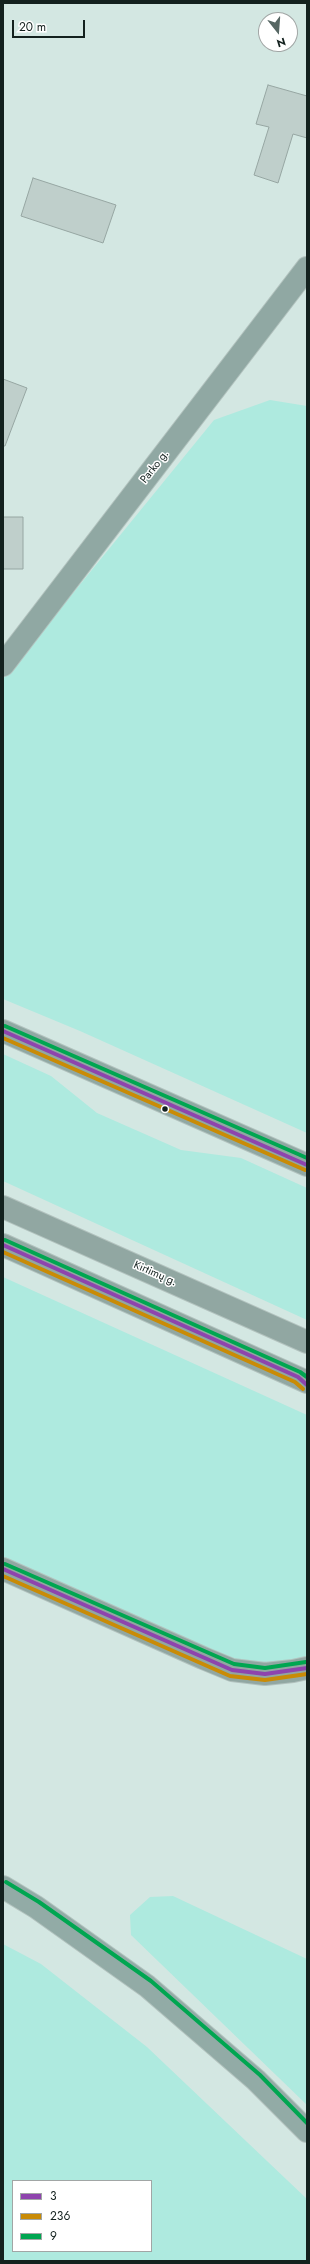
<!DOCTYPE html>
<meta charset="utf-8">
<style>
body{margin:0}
#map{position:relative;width:310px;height:2264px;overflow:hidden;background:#d3e7e2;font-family:Jost,sans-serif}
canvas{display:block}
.frame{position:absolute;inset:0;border:4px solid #13211e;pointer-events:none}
.legend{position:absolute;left:12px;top:2180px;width:140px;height:72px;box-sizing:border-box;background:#fff;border:1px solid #a1a6a5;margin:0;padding:5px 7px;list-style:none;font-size:12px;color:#13211e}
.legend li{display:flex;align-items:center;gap:8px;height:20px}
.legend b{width:20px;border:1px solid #a1a6a5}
.north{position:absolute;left:258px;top:12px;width:40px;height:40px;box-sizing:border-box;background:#fff;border:1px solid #a1a6a5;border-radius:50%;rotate:163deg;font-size:11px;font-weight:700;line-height:16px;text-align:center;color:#13211e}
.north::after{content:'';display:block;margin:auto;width:14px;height:18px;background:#566663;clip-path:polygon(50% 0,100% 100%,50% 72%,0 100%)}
.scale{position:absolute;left:12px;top:20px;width:73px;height:18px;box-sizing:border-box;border:2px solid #13211e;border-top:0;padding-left:5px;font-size:12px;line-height:14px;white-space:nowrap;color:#13211e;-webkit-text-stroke:3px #fff;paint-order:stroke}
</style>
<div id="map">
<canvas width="310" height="2264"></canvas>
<div class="frame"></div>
<ul class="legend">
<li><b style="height:5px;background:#8e44ad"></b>3</li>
<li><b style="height:5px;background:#c98b06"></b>236</li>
<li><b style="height:5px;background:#00a651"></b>9</li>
</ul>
<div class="north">N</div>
<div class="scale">20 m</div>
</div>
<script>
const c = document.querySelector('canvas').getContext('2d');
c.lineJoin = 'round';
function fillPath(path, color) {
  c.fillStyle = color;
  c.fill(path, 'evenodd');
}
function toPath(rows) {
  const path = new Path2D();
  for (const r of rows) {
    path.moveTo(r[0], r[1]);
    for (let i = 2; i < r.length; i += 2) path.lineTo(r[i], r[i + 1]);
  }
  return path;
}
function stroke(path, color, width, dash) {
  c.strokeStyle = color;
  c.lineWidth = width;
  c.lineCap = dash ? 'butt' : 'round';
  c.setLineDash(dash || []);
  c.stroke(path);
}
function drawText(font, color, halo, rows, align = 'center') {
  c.font = font + ' Jost,sans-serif';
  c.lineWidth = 3;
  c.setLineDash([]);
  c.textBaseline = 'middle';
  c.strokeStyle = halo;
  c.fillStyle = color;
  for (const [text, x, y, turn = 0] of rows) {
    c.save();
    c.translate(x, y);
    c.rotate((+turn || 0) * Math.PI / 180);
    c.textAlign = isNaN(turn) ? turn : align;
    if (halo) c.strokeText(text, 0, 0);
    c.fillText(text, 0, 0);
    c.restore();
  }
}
fillPath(toPath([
 [270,400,307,406,307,1133,80,1031,3,999,3,679,214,420],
 [3,1054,51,1076,97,1113,181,1150,241,1158,307,1188,307,1320,3,1181],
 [3,1277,307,1415,307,1657,289,1662,259,1663,237,1661,215,1654,3,1558],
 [173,1896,307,1959,307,2105,131,1935,130,1915,150,1897],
 [3,1944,41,1964,147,2047,307,2199,307,2261,3,2261],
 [13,2181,151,2181,151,2251,13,2251]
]), '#aeeadf');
const building = toPath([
 [268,85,307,96,307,138,293,134,278,183,254,175,269,127,256,124,268,85],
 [33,178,116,205,103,243,21,216,33,178],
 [3,379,27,388,5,446,3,446,3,379],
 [3,517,23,517,23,569,3,569,3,517]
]);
fillPath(building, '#bfcfcb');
stroke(building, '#96a6a2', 1);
const minor = toPath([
 [3,665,307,268],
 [3,1031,307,1165]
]);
const major = toPath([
 [3,1887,36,1907,147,1986,256,2080,307,2131]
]);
const highway = toPath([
 [3,1207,307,1342],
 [3,1245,307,1382],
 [3,1569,203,1658,232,1670,265,1674,293,1671,307,1668]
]);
stroke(minor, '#b2c2be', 24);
stroke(major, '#b2c2be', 24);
stroke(highway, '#b2c2be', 24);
stroke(minor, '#90a8a3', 22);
stroke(major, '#92aba6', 22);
stroke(highway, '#91a7a2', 22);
stroke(toPath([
 [3,1031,307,1165],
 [3,1245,298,1377,307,1385],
 [3,1569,232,1670,265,1674,307,1668]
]), '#8e44ad', 4);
stroke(toPath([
 [3,1038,305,1170],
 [3,1252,295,1382,303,1389],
 [3,1576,230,1676,265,1680,307,1674]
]), '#c98b06', 4);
stroke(toPath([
 [5,1026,307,1158],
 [5,1240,300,1372,307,1377],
 [5,1564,234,1664,265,1668,306,1662],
 [6,1882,39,1902,151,1981,260,2075,307,2123]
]), '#00a651', 4);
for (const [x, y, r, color] of [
 [165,1109,3.5,"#13211e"]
]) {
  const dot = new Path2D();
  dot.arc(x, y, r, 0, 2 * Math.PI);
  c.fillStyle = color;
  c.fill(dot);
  stroke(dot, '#fff', 1.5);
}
drawText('11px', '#13211e', '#fff', [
 ["Parko g.",155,467,-52],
 ["Kirtimų g.",155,1274,24]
]);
</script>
